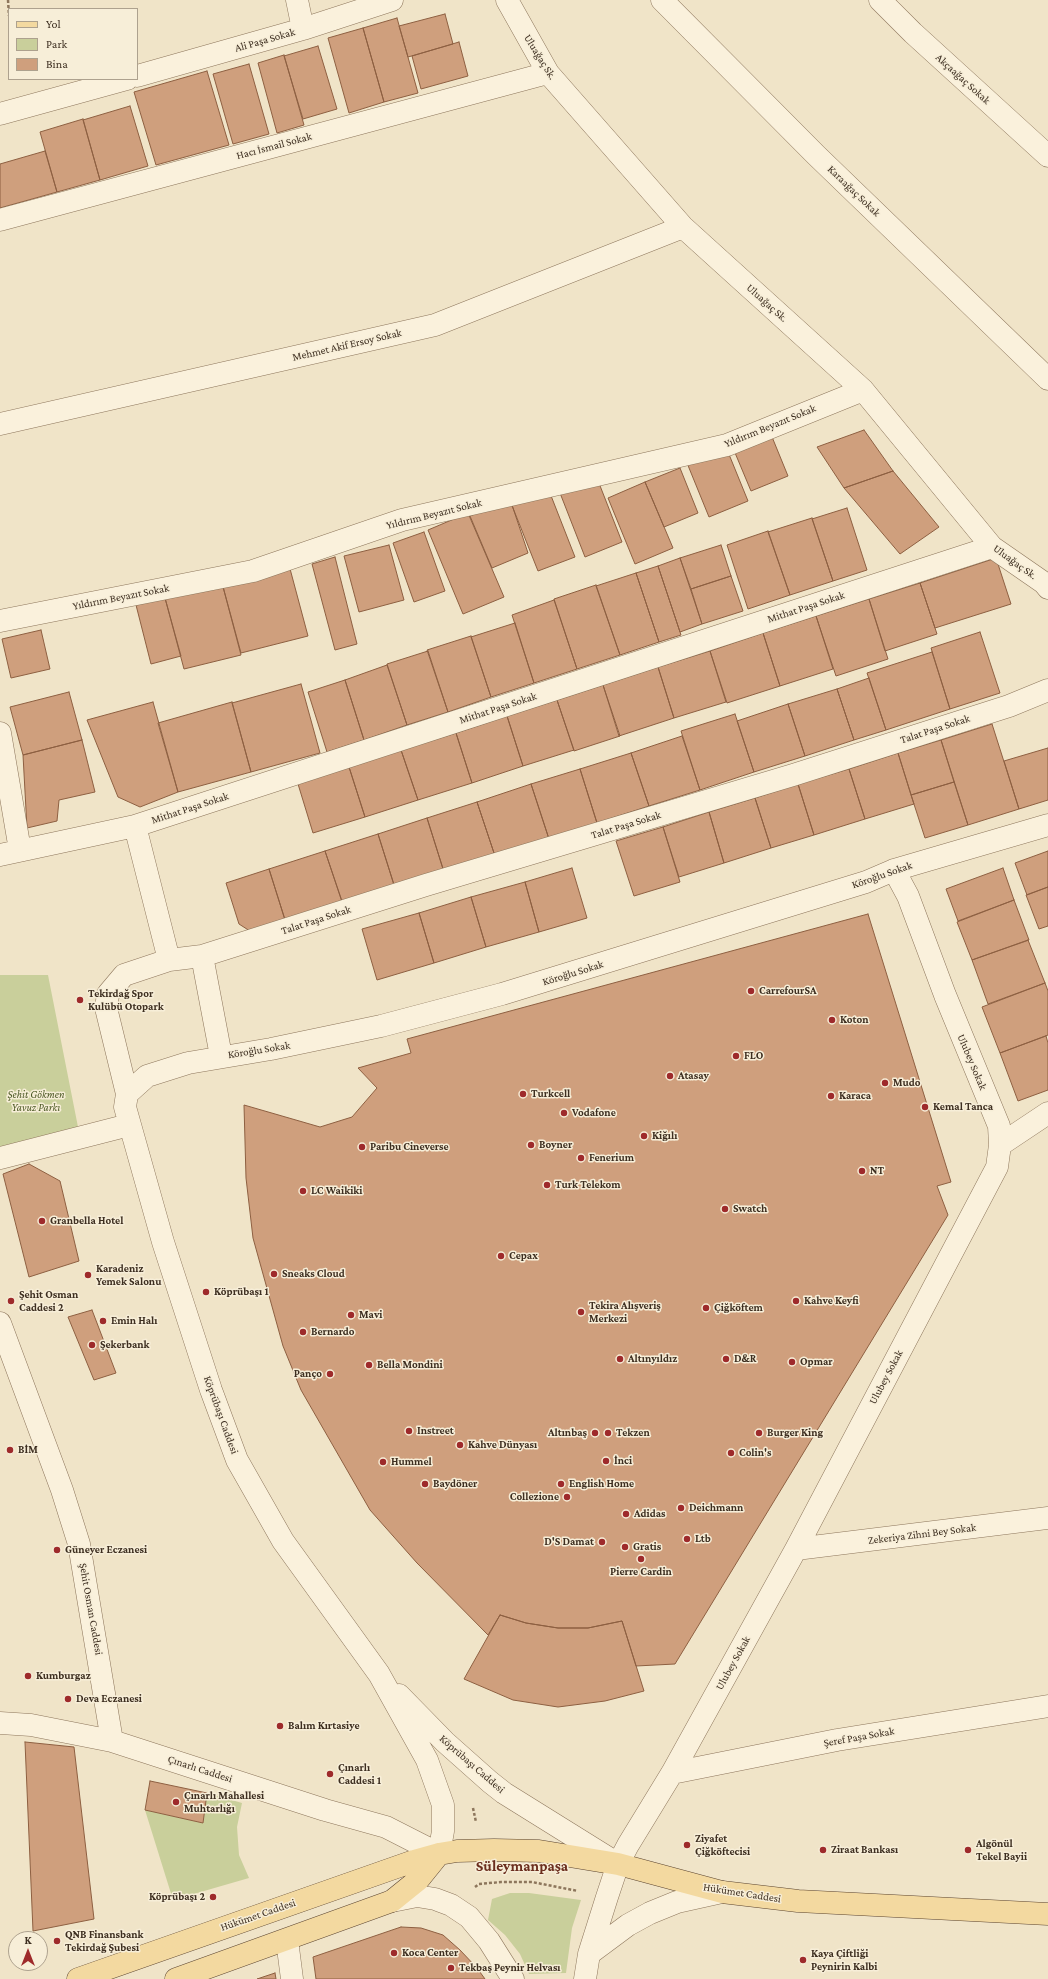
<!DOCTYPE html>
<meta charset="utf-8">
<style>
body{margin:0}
#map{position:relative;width:1048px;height:1979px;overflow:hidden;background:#f0e4c8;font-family:"Crimson Pro",serif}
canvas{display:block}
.legend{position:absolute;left:8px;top:8px;width:130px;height:72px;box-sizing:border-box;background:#f7eed8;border:1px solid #ada18e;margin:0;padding:5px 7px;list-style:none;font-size:12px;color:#3d2e20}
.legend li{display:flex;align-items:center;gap:8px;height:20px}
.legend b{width:20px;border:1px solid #ada18e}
.north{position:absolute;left:8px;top:1931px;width:40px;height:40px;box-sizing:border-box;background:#f7eed8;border:1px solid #ada18e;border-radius:50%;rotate:0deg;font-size:11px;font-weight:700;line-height:16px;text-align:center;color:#3d2e20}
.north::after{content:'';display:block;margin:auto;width:14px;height:18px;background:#9e2a2b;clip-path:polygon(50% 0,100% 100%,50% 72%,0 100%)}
</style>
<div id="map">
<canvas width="1048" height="1979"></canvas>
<ul class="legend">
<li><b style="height:5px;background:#f3d9a0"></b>Yol</li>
<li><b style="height:11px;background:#c9cf9b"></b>Park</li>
<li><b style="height:11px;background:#cf9f7d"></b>Bina</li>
</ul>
<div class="north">K</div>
</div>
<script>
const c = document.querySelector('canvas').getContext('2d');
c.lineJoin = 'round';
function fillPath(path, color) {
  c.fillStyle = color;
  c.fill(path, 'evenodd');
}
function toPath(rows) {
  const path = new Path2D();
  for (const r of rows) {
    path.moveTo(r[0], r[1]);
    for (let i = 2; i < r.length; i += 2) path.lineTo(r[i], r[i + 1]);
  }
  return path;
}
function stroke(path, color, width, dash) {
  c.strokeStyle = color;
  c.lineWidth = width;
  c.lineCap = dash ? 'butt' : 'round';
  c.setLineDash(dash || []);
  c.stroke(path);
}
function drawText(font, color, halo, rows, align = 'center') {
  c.font = font + ' "Crimson Pro",serif';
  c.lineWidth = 3;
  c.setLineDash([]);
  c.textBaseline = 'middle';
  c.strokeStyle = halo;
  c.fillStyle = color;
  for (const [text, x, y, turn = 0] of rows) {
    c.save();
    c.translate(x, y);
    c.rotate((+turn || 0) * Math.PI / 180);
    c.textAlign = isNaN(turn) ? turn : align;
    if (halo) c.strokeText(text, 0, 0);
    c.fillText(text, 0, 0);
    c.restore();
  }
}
fillPath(toPath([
 [0,975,48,975,78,1127,0,1148],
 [207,1793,242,1803,237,1827,239,1855,249,1878,173,1900,145,1810,203,1823],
 [510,1893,529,1893,581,1900,572,1928,566,1973,529,1974,520,1954,505,1935,488,1920,492,1899]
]), '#c9cf9b');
const building = toPath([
 [445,14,453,44,408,57,399,26,445,14],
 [397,18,418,93,384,102,363,28,397,18],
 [363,28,384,102,349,113,328,38,363,28],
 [459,42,468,76,421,89,412,56,459,42],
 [318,46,337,109,303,119,284,56,318,46],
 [284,55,304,125,277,133,258,63,284,55],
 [249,64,269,134,233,144,213,74,249,64],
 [207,71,229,145,156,165,134,92,207,71],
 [130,106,148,166,100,180,83,120,130,106],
 [83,119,100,180,57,192,40,132,83,119],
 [45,151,57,192,0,208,0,164,45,151],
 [864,430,893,471,844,488,817,447,864,430],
 [770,432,788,476,751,491,733,448,770,432],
 [726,447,748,501,709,517,687,463,726,447],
 [680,468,698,513,664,527,645,482,680,468],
 [893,471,939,527,900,554,844,488,893,471],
 [597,478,622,542,585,557,560,493,597,478],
 [645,482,673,548,635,564,608,498,645,482],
 [548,488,575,557,538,571,511,503,548,488],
 [510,499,528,553,492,568,470,516,510,499],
 [847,508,867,570,833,581,812,519,847,508],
 [468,513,504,597,463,614,428,530,468,513],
 [812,518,833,581,790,595,768,532,812,518],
 [768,531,790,595,748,609,727,545,768,531],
 [424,532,445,591,414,602,393,543,424,532],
 [389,545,404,600,359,612,344,556,389,545],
 [721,545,731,576,691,589,680,558,721,545],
 [335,557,357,644,335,650,312,564,335,557],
 [680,558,702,624,680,632,658,566,680,558],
 [996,558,1011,604,935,628,920,583,996,558],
 [289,565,308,636,241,653,222,583,289,565],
 [658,566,681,635,659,642,636,573,658,566],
 [636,573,659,642,620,655,596,586,636,573],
 [731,576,743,611,702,624,691,589,731,576],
 [222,583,241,655,184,669,165,598,222,583],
 [920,583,937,634,885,651,869,599,920,583],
 [596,585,620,655,577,669,554,599,596,585],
 [165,598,181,656,151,664,136,605,165,598],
 [869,599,888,659,836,676,816,616,869,599],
 [554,600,577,669,534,683,512,615,554,600],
 [816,616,833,669,780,686,763,633,816,616],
 [515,623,534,683,491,697,471,637,515,623],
 [41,630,50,669,11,678,2,639,41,630],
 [980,632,1000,693,950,709,931,648,980,632],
 [763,633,780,686,727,703,710,651,763,633],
 [471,636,491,697,448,712,427,650,471,636],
 [428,651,448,712,407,725,387,664,428,651],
 [710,651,726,702,674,718,658,667,710,651],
 [932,652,950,709,886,730,867,673,932,652],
 [387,665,407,725,364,740,345,680,387,665],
 [658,667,674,718,619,736,603,685,658,667],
 [869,678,886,730,854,740,837,689,869,678],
 [345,680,364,740,327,752,308,692,345,680],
 [301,684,320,753,251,772,232,703,301,684],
 [603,685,620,736,574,751,557,700,603,685],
 [837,689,854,740,805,756,788,704,837,689],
 [69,692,82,740,23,755,10,707,69,692],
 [557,700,574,750,523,766,507,716,557,700],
 [153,702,178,792,140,807,118,797,87,720,153,702],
 [232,702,251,772,178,792,158,723,232,702],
 [788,704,805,756,754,772,737,721,788,704],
 [735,714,754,772,700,790,681,731,735,714],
 [507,716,523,766,472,783,456,733,507,716],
 [992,724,1019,809,968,825,941,740,992,724],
 [456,733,472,783,418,800,401,750,456,733],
 [682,736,700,790,649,806,631,753,682,736],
 [82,740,95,792,59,800,57,821,27,828,23,755,82,740],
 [941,740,954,782,911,795,898,753,941,740],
 [1048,748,1048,800,1019,809,1004,761,1048,748],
 [401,750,418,800,365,817,349,767,401,750],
 [631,753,649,806,597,823,580,769,631,753],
 [898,753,914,804,865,819,849,769,898,753],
 [349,767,365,817,313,833,298,784,349,767],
 [580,769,597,823,549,839,531,784,580,769],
 [849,769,865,819,814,835,798,784,849,769],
 [954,782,968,825,925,838,911,795,954,782],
 [531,784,549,839,495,856,477,802,531,784],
 [798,784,814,835,771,848,755,798,798,784],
 [755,798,771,848,724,863,709,812,755,798],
 [477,802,495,856,444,872,427,818,477,802],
 [709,812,724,863,679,877,663,827,709,812],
 [427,818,444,872,395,888,378,834,427,818],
 [663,827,680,882,634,896,616,841,663,827],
 [378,834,395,888,343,905,325,851,378,834],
 [325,851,343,904,286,923,269,869,325,851],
 [1048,851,1048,887,1027,895,1015,863,1048,851],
 [572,868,587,918,539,932,525,882,572,868],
 [1003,868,1014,900,958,921,946,889,1003,868],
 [269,869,286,923,253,933,239,924,226,883,269,869],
 [525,882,539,932,486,947,471,897,525,882],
 [1048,887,1048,926,1039,929,1026,895,1048,887],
 [471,897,486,947,434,963,419,913,471,897],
 [1014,900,1029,940,972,960,957,922,1014,900],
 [419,913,434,963,377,980,362,929,419,913],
 [868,914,951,1182,937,1186,948,1215,675,1664,636,1666,622,1621,588,1628,558,1628,526,1623,500,1615,488,1635,417,1563,370,1510,301,1390,283,1346,253,1238,246,1178,244,1105,320,1127,352,1117,377,1088,358,1068,411,1053,407,1039,868,914],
 [1028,940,1045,983,988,1004,972,960,1028,940],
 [1045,983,1048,991,1048,1035,1000,1053,982,1007,1045,983],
 [1046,1036,1048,1043,1048,1090,1018,1101,1000,1053,1046,1036],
 [29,1164,60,1181,79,1261,29,1277,3,1174,29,1164],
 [92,1310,116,1373,94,1380,68,1317,92,1310],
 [500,1615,526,1623,558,1628,588,1628,622,1621,644,1691,605,1701,558,1707,513,1700,464,1679,500,1615],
 [25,1742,74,1747,94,1919,33,1931,25,1742],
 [150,1781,207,1793,203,1823,145,1810,150,1781],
 [401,1927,421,1928,443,1935,460,1950,477,1968,485,1979,316,1979,313,1957,401,1927],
 [275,1973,276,1979,257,1979,275,1973]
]);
fillPath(building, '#cf9f7d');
stroke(building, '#8d5f41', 1);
const minor = toPath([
 [297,0,303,29],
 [507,0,548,73,683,227,863,390,992,547,1044,583,1048,588],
 [662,0,816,155,1048,379],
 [880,0,913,33,1048,156],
 [137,76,303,29,392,0],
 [0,114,127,79],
 [0,220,548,73],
 [0,424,435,325,683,227],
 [0,621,253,571,402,520,727,445,863,390],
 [0,733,20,850],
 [135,826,169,960],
 [0,855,135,826,992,547],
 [202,956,426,885,793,775,1009,706,1048,690],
 [127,1094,106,1008,108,994,124,975,169,960,202,956,221,1056],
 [1000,1145,1048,1113],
 [0,1158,129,1125],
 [0,1323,62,1490,79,1544,112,1741],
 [796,1549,1048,1518],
 [399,1695,445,1742,490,1782,504,1793,618,1864],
 [0,1723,31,1725,112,1741,325,1810,386,1827,439,1854,443,1831,443,1805,427,1760,379,1674,283,1541,237,1460,211,1390,163,1242,125,1107,127,1094,147,1076,188,1063,271,1049,381,1026,502,994,866,882,894,870,1048,825],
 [672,1773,837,1740,1048,1706],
 [392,1901,417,1896,435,1899,451,1905,469,1917,489,1941,513,1979],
 [287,1940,292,1979],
 [589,1954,628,1925,650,1913,677,1902,722,1892],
 [585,1979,589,1954,607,1897,618,1864,628,1845,672,1773,796,1549,997,1167,1000,1145,999,1126,945,995,908,896,894,870]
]);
const major = toPath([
 [78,1979,414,1861,439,1854,457,1851,494,1850,539,1851,618,1864,722,1892,798,1901,1048,1914],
 [176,1979,392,1901,418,1880,439,1854]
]);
stroke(minor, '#8d765c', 23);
stroke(major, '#5b4430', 23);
stroke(toPath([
 [8,0,9,16],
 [473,1808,476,1822],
 [475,1887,479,1884,501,1882,532,1882,578,1891]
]), '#8d765c', 2.5, [3, 2]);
stroke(minor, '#faf1dc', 22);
stroke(major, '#f3d9a0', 22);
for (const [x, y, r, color] of [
 [751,991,4,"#9e2a2b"],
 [80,1000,4,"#9e2a2b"],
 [832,1020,4,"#9e2a2b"],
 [736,1056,4,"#9e2a2b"],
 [670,1076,4,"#9e2a2b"],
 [885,1083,4,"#9e2a2b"],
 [523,1094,4,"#9e2a2b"],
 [831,1096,4,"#9e2a2b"],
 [925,1107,4,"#9e2a2b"],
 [564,1113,4,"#9e2a2b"],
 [644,1136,4,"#9e2a2b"],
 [531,1145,4,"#9e2a2b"],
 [362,1147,4,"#9e2a2b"],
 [581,1158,4,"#9e2a2b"],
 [862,1171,4,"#9e2a2b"],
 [547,1185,4,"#9e2a2b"],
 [303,1191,4,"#9e2a2b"],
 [725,1209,4,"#9e2a2b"],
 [42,1221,4,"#9e2a2b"],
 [501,1256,4,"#9e2a2b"],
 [274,1274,4,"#9e2a2b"],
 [88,1275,4,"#9e2a2b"],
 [206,1292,4,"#9e2a2b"],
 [11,1301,4,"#9e2a2b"],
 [796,1301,4,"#9e2a2b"],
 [706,1308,4,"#9e2a2b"],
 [581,1312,4,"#9e2a2b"],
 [351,1315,4,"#9e2a2b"],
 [103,1321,4,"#9e2a2b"],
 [303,1332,4,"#9e2a2b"],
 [92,1345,4,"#9e2a2b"],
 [620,1359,4,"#9e2a2b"],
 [726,1359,4,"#9e2a2b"],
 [792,1362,4,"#9e2a2b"],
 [369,1365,4,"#9e2a2b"],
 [330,1374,4,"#9e2a2b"],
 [409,1431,4,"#9e2a2b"],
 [595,1433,4,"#9e2a2b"],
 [608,1433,4,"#9e2a2b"],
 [759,1433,4,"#9e2a2b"],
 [460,1445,4,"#9e2a2b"],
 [10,1450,4,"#9e2a2b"],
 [731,1453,4,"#9e2a2b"],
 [606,1461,4,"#9e2a2b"],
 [383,1462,4,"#9e2a2b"],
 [425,1484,4,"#9e2a2b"],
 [561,1484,4,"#9e2a2b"],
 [567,1497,4,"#9e2a2b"],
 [681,1508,4,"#9e2a2b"],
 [626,1514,4,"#9e2a2b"],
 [687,1539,4,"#9e2a2b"],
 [602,1542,4,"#9e2a2b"],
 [625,1547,4,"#9e2a2b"],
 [57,1550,4,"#9e2a2b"],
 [641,1559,4,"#9e2a2b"],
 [28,1676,4,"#9e2a2b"],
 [68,1699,4,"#9e2a2b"],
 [280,1726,4,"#9e2a2b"],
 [330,1774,4,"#9e2a2b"],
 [176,1802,4,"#9e2a2b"],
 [687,1845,4,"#9e2a2b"],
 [823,1850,4,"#9e2a2b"],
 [968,1850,4,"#9e2a2b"],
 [213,1897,4,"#9e2a2b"],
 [57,1941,4,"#9e2a2b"],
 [394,1953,4,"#9e2a2b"],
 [803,1960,4,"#9e2a2b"],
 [451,1968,4,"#9e2a2b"]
]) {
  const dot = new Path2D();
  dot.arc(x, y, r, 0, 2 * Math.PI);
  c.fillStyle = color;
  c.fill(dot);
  stroke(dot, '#f7eed8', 1.5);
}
drawText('11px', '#3d2e20', '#f7eed8', [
 ["Ali Paşa Sokak",265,40,-16],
 ["Uluağaç Sk.",540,57,58],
 ["Akçaağaç Sokak",963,79,42],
 ["Hacı İsmail Sokak",274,146,-15],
 ["Karaağaç Sokak",854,191,44],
 ["Uluağaç Sk.",767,303,42],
 ["Mehmet Akif Ersoy Sokak",347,345,-13],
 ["Yıldırım Beyazıt Sokak",770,426,-22],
 ["Yıldırım Beyazıt Sokak",434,514,-14],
 ["Uluağaç Sk.",1015,562,36],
 ["Yıldırım Beyazıt Sokak",121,597,-11],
 ["Mithat Paşa Sokak",806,607,-18],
 ["Mithat Paşa Sokak",498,708,-18],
 ["Talat Paşa Sokak",935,729,-18],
 ["Mithat Paşa Sokak",190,808,-18],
 ["Talat Paşa Sokak",626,825,-17],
 ["Köroğlu Sokak",882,875,-19],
 ["Talat Paşa Sokak",316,920,-18],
 ["Köroğlu Sokak",573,973,-17],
 ["Köroğlu Sokak",259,1050,-9],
 ["Ulubey Sokak",972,1062,67],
 ["Ulubey Sokak",886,1377,-62],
 ["Köprübaşı Caddesi",221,1415,70],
 ["Zekeriya Zihni Bey Sokak",922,1534,-7],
 ["Şehit Osman Caddesi",91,1609,80],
 ["Ulubey Sokak",733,1663,-61],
 ["Şeref Paşa Sokak",859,1737,-10],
 ["Köprübaşı Caddesi",472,1764,41],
 ["Çınarlı Caddesi",200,1769,18],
 ["Hükümet Caddesi",742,1893,9],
 ["Hükümet Caddesi",258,1915,-19]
]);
drawText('bold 11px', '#3d2e20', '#f7eed8', [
 ["CarrefourSA",759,991],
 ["Tekirdağ Spor",88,994],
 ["Kulübü Otopark",88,1007],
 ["Koton",840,1020],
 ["FLO",744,1056],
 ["Atasay",678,1076],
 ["Mudo",893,1083],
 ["Turkcell",531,1094],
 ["Karaca",839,1096],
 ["Kemal Tanca",933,1107],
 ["Vodafone",572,1113],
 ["Kiğılı",652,1136],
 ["Boyner",539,1145],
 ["Paribu Cineverse",370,1147],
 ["Fenerium",589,1158],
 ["NT",870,1171],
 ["Turk Telekom",555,1185],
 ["LC Waikiki",311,1191],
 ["Swatch",733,1209],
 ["Granbella Hotel",50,1221],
 ["Cepax",509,1256],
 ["Karadeniz",96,1269],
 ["Yemek Salonu",96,1282],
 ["Sneaks Cloud",282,1274],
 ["Köprübaşı 1",214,1292],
 ["Şehit Osman",19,1295],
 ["Caddesi 2",19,1308],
 ["Kahve Keyfi",804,1301],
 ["Tekira Alışveriş",589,1306],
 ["Merkezi",589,1319],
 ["Çiğköftem",714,1308],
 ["Mavi",359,1315],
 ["Emin Halı",111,1321],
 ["Bernardo",311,1332],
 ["Şekerbank",100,1345],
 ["Altınyıldız",628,1359],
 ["D&R",734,1359],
 ["Opmar",800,1362],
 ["Bella Mondini",377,1365],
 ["Panço",322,1374,"right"],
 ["Instreet",417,1431],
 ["Altınbaş",587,1433,"right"],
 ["Tekzen",616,1433],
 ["Burger King",767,1433],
 ["Kahve Dünyası",468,1445],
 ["BİM",18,1450],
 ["Colin's",739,1453],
 ["İnci",614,1461],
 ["Hummel",391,1462],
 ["Baydöner",433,1484],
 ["English Home",569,1484],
 ["Collezione",559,1497,"right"],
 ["Deichmann",689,1508],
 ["Adidas",634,1514],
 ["Ltb",695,1539],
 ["D'S Damat",594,1542,"right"],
 ["Gratis",633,1547],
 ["Güneyer Eczanesi",65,1550],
 ["Pierre Cardin",641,1572,"center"],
 ["Kumburgaz",36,1676],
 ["Deva Eczanesi",76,1699],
 ["Balım Kırtasiye",288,1726],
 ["Çınarlı",338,1768],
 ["Caddesi 1",338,1781],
 ["Çınarlı Mahallesi",184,1796],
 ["Muhtarlığı",184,1809],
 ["Ziyafet",695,1839],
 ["Çiğköftecisi",695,1852],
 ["Algönül",976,1844],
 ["Tekel Bayii",976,1857],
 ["Ziraat Bankası",831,1850],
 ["Köprübaşı 2",205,1897,"right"],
 ["QNB Finansbank",65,1935],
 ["Tekirdağ Şubesi",65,1948],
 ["Koca Center",402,1953],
 ["Kaya Çiftliği",811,1954],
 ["Peynirin Kalbi",811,1967],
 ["Tekbaş Peynir Helvası",459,1968]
], 'left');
drawText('italic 11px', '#4d5a26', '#f7eed8', [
 ["Şehit Gökmen",36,1095],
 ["Yavuz Parkı",36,1108]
]);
drawText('bold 15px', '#6b2e1e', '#f7eed8', [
 ["Süleymanpaşa",522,1866]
]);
</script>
